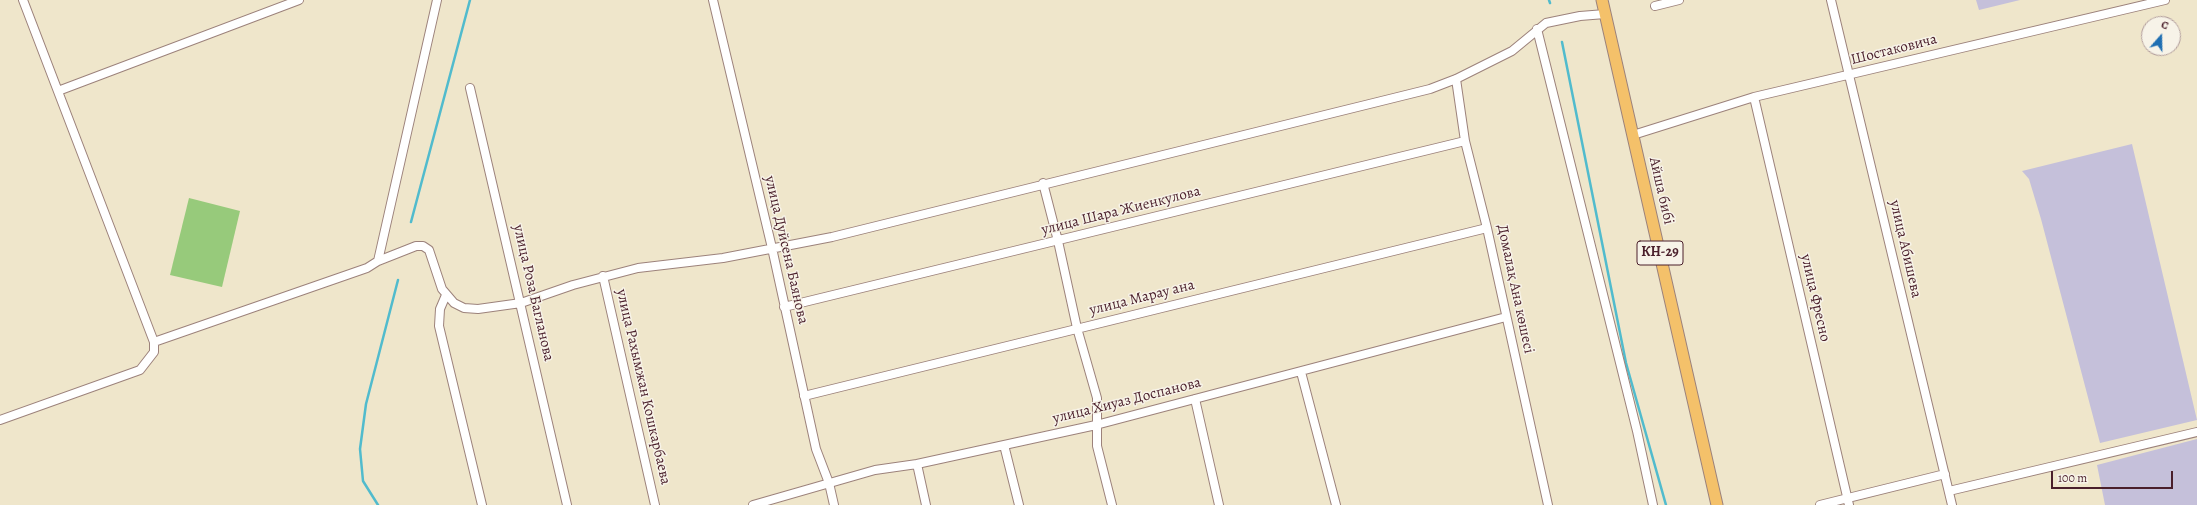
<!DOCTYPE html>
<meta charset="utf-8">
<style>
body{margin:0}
#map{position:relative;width:2197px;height:505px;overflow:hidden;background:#efe6cb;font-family:Alegreya,serif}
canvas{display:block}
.north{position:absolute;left:2141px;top:16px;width:40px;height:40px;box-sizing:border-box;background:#f7f3e8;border:1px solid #b29e9c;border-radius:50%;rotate:20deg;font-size:11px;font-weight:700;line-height:16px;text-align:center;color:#4a1f2b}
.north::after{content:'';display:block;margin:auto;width:14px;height:18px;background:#1f6fb2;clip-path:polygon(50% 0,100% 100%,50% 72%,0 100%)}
.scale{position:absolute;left:2051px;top:471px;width:122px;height:18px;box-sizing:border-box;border:2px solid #4a1f2b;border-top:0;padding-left:5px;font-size:12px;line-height:14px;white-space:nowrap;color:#4a1f2b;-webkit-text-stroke:3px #f7f3e8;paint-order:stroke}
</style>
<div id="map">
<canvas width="2197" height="505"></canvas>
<div class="north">С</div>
<div class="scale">100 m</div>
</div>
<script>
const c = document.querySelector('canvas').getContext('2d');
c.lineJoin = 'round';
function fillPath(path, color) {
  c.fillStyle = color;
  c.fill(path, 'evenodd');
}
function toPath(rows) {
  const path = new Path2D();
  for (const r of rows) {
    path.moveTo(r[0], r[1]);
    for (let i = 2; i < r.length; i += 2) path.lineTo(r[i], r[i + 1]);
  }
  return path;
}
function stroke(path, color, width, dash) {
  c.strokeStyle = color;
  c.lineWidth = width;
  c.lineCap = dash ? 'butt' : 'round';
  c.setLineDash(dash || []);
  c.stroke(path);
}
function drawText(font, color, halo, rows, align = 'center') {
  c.font = font + ' Alegreya,serif';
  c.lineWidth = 3;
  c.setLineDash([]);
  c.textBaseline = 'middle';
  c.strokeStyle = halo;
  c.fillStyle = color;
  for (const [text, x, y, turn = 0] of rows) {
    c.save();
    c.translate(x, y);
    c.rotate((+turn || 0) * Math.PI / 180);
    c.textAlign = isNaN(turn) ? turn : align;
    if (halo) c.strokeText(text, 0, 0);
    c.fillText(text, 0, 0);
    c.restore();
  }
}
fillPath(toPath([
 [1976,0,2020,0,1979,10],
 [2132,144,2197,420,2100,443,2041,219,2029,179,2022,171],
 [2197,439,2197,505,2105,505,2097,465]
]), '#c5c0da');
fillPath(toPath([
 [189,198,240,211,222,287,170,275]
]), '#97ca7b');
stroke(toPath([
 [1549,0,1550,3],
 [1562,42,1626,363,1666,505],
 [411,222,470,0],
 [378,505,363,481,360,449,366,404,398,280]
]), '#51bbcd', 2.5);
const minor = toPath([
 [23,0,154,342,367,268,378,261,437,0],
 [713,0,772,248,816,449,829,483,834,505],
 [1831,0,1952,505],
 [1655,6,1679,0],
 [1537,29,1637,431,1653,505],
 [1456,79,1465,141,1487,228,1548,505],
 [470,88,567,505],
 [58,91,299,0],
 [1754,97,1849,505],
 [1633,135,1754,97,2165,0],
 [1043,183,1058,241,1077,328,1097,398,1097,446,1112,505],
 [378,261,416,246,423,246,429,250,442,289,454,303,464,308,478,309,521,303,573,285,638,268,723,258,832,237,1430,89,1456,79,1512,51,1546,23,1580,16,1605,14],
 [603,276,655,505],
 [446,295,440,309,439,326,482,505],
 [784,307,1465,141],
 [1301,372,1336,505],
 [804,396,1487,228],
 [1195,399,1219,505],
 [0,420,140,370,154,352,154,342],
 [1004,445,1019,505],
 [917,464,926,505],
 [1949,491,2197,432],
 [753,505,875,470,917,464,1096,425,1506,317],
 [1820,505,1945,474]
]);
const major = toPath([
 [1602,0,1717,505]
]);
stroke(minor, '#9c827b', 10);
stroke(major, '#9c827b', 13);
stroke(minor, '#fff', 8);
stroke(major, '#f4c16a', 11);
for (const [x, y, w] of [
 [1660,253,46]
]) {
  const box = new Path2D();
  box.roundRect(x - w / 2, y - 12, w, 24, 3);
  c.fillStyle = '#f7f3e8';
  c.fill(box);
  stroke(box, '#4a1f2b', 1);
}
drawText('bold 14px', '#4a1f2b', null, [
 ["КН-29",1660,253]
]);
drawText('15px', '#4a1f2b', '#f7f3e8', [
 ["Шостаковича",1894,50,-14],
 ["Айша бибі",1661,191,77],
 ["улица Шара Жиенкулова",1121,211,-14],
 ["улица Абишева",1905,249,77],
 ["улица Дуйсена Баянова",786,250,77],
 ["Домалақ Ана көшесі",1515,289,78],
 ["улица Роза Багланова",533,293,77],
 ["улица Марау ана",1142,298,-14],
 ["улица Фресно",1815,298,77],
 ["улица Рахымжан Кошкарбаева",643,387,77],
 ["улица Хиуаз Доспанова",1127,401,-14]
]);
</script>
